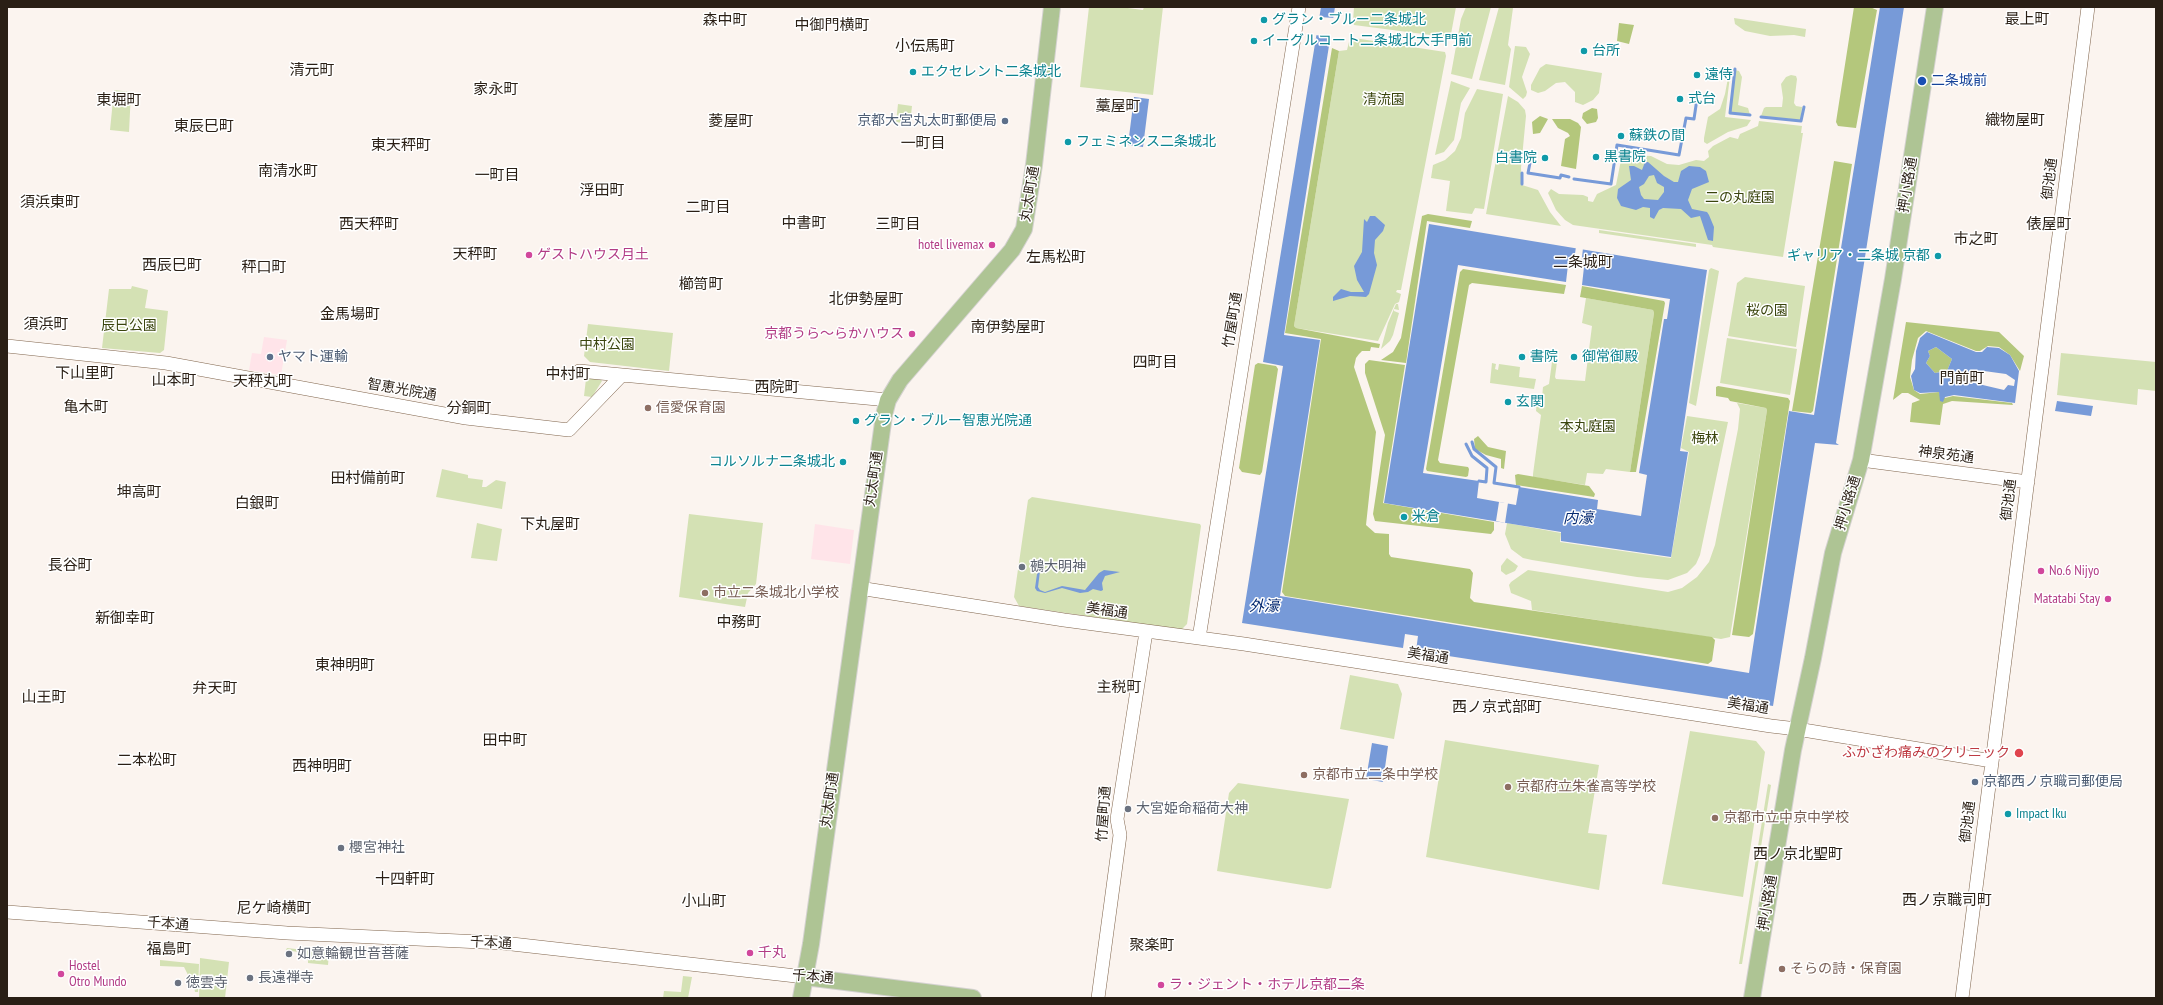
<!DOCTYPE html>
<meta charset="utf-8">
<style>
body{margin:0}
#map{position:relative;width:2163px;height:1005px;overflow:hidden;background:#fbf4ef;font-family:"PT Sans Narrow",sans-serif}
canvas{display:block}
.frame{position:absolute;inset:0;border:8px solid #2a1f15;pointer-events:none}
</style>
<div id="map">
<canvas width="2163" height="1005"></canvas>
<div class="frame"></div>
</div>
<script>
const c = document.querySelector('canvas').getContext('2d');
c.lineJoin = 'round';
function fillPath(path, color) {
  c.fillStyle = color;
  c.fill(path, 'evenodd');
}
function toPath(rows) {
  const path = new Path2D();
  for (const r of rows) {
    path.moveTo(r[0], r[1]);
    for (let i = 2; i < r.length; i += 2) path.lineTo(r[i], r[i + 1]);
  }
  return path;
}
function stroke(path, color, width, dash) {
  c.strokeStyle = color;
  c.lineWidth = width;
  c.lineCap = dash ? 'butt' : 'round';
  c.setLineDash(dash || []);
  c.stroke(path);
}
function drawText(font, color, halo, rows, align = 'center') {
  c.font = font + ' "PT Sans Narrow","Noto Sans JP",sans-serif';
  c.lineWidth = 3;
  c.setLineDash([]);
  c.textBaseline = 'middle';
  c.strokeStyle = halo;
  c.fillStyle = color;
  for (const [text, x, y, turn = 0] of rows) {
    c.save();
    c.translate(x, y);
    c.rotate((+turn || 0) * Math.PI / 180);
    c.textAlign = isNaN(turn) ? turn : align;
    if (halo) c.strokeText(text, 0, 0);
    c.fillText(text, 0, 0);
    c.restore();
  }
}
fillPath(toPath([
 [264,337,287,340,281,375,249,370,252,353,261,354],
 [815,524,854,530,850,564,811,559]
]), '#ffe4e9');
fillPath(toPath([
 [1089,7,1120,7,1143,10,1144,7,1163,7,1153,95,1080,87],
 [1354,7,1456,7,1451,34,1446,37,1354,25,1353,21],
 [1466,7,1491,7,1472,79,1451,74,1461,19],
 [1499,7,1513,8,1508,45,1511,49,1505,85,1479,80],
 [1734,18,1806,29,1805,37,1794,35,1770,36,1745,31,1735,24],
 [1354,38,1445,52,1446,56,1401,290,1397,290,1396,292,1401,294,1399,302,1395,304,1378,341,1296,328,1294,326,1339,51,1347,50,1349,42],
 [1515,46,1526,47,1530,54,1522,77,1527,92,1526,96,1523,99,1509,87],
 [1546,64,1602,73,1599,93,1593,100,1583,105,1575,102,1575,92,1565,82,1556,83,1545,91,1538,93,1531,90,1531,85,1540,68],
 [1730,67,1731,68,1725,117,1751,120,1747,126,1728,132,1707,144,1704,142,1704,138,1708,117,1720,109,1725,94],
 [1735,70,1739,71,1742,77,1738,105,1748,108,1750,115,1730,113],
 [1791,75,1796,76,1797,79,1794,103,1796,106,1802,107,1801,120,1761,116,1764,108,1766,107,1782,107,1783,98,1781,84,1786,77],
 [1451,81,1470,88,1461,103,1454,140,1444,152,1435,155],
 [1477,89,1503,94,1484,209,1475,208,1472,214,1446,211,1450,181,1431,178,1433,165,1445,160,1455,151,1461,138,1465,113],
 [114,90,131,92,129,132,110,130],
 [1508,96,1518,102,1525,110,1526,116,1521,168,1522,185,1538,190,1550,212,1561,226,1486,214],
 [898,104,912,106,910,124,896,122],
 [1759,121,1802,126,1801,133,1803,133,1783,257,1713,247,1712,245,1573,225,1565,220,1556,210,1548,193,1551,189,1559,194,1583,195,1588,197,1588,201,1593,202,1597,194,1616,185,1621,160,1629,155,1651,156,1667,164,1679,165,1696,160,1704,161,1709,157,1708,151,1713,146,1730,137,1738,139,1740,134,1758,126],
 [1599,230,1696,244,1696,247,1599,233],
 [1711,268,1719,271,1696,406,1689,403,1709,270],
 [1745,277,1805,286,1796,347,1728,336,1737,283],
 [132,286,148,290,145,308,168,311,164,350,160,353,102,348,109,289,131,289],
 [1586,298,1653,310,1654,313,1630,472,1606,469,1603,474,1587,473,1585,485,1533,477,1533,474,1541,415,1536,411,1537,400,1542,398,1543,387,1549,384,1552,362,1553,361,1557,362,1555,377,1556,379,1585,381,1592,326,1582,323],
 [1396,304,1398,304,1399,310,1394,309,1394,311,1399,313,1393,335,1390,341,1381,349,1388,323],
 [588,324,673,333,669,371,590,362,584,356],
 [1727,338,1797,349,1790,395,1720,383],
 [2061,353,2156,362,2156,391,2138,389,2137,405,2057,395],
 [1492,363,1496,364,1495,369,1498,370,1499,364,1520,367,1519,377,1536,379,1534,389,1490,383],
 [586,379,600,379,602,381,592,397,584,396],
 [1737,403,1766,408,1767,410,1730,637,1721,639,1532,610,1531,601,1511,593,1509,585,1511,582,1528,570,1668,592,1682,588,1697,577,1709,562,1715,545,1738,429,1740,409],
 [1687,416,1728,422,1700,555,1696,564,1687,573,1668,580,1637,577,1532,560,1523,558,1511,549,1505,534,1507,523,1561,533,1560,542,1671,558,1689,452,1681,448],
 [442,469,468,475,468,478,483,480,482,487,486,487,496,480,506,482,502,509,436,497],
 [1032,497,1200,524,1201,526,1187,624,1181,630,1019,606,1014,597,1028,500],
 [689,514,763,523,756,584,748,593,745,607,679,597],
 [477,523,502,529,497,561,471,558],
 [1507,558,1518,566,1515,571,1506,575,1501,571,1501,566],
 [1350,675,1398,684,1402,694,1394,739,1340,729],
 [1690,731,1756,741,1765,752,1743,897,1662,884],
 [1445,740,1599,765,1588,833,1607,835,1599,890,1426,857],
 [1238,783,1349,799,1331,888,1327,889,1217,871,1229,793],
 [1768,784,1771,785,1742,964,1739,964],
 [287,948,329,953,328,965,308,963,308,960,298,956,298,952,286,950],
 [200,958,229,962,225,998,199,998],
 [160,960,199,964,198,992,195,992,193,981,188,980,188,975,184,967,160,966],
 [683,976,692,977,688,998,663,998,664,991,681,992]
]), '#d4e1b4');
fillPath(toPath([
 [1854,7,1870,7,1877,10,1856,128,1838,126,1836,122],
 [1619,23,1634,25,1629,44,1617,41],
 [1332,48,1339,51,1294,326,1296,328,1380,344,1379,348,1371,347,1370,351,1362,351,1359,354,1356,358,1354,367,1376,432,1366,525,1375,533,1389,534,1389,554,1391,557,1470,569,1473,573,1470,598,1474,602,1712,637,1715,640,1712,661,1708,664,1285,596,1282,592,1321,339,1285,333],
 [1592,108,1597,109,1598,118,1596,122,1587,124,1582,118,1583,113],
 [1540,116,1548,119,1540,133,1533,134,1532,122],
 [1552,119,1570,119,1578,123,1581,127,1576,169,1561,166,1565,139,1570,136,1568,133,1558,128],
 [1834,161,1852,164,1813,411,1811,413,1792,411],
 [1428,214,1472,221,1470,228,1427,221,1406,363,1381,360,1393,352,1401,338,1422,216],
 [1463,269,1566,285,1564,294,1472,283,1469,285,1438,460,1440,463,1468,467,1469,469,1468,476,1466,477,1427,471,1426,469,1460,272],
 [1582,286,1664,301,1665,303,1636,472,1630,472,1654,313,1653,310,1580,297],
 [1906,322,1999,332,2024,356,2020,371,2010,355,1999,347,1988,346,1980,351,1976,351,1926,331,1918,338,1912,360,1910,377,1914,390,1920,394,1939,392,1940,395,1945,398,1953,396,2012,403,2013,405,1952,401,1943,404,1940,425,1910,422,1912,403,1920,400,1908,393,1902,393,1893,400],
 [1936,347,1952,359,1947,371,1935,373,1926,363,1930,356,1928,351],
 [1369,360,1405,365,1383,503,1494,522,1494,530,1491,534,1375,521,1373,514,1385,435,1365,373,1365,364],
 [1258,363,1276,366,1278,369,1262,472,1260,475,1242,472,1239,468,1255,365],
 [1718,386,1788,398,1790,401,1753,634,1749,637,1732,635,1767,410,1766,408,1730,401,1728,398,1716,396,1716,387],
 [1478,436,1488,447,1506,451,1504,469,1501,468,1501,459,1486,455,1475,449,1474,439],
 [1518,474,1589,486,1595,494,1594,497,1516,485,1515,475]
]), '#b4c77c');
fillPath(toPath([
 [1321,7,1335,7,1284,335,1320,340,1280,596,1749,673,1789,411,1814,415,1880,7,1904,7,1836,443,1839,445,1815,443,1773,706,1416,651,1418,636,1405,634,1403,648,1242,623,1283,366,1263,362],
 [1134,97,1149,99,1143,147,1128,145],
 [1645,162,1648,162,1664,176,1674,182,1678,182,1681,171,1689,166,1700,167,1706,171,1709,182,1692,189,1688,200,1692,209,1707,212,1709,215,1714,227,1713,241,1708,240,1700,216,1691,218,1681,209,1663,208,1659,210,1654,219,1650,217,1650,208,1643,207,1636,210,1621,206,1617,198,1618,189,1631,180,1629,166,1634,166,1642,170],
 [1654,175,1657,183,1664,187,1664,192,1658,200,1644,199,1641,195,1639,187,1644,184,1649,176],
 [1370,216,1375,216,1385,225,1383,231,1375,240,1374,253,1377,265,1369,294,1366,297,1350,296,1333,301,1333,297,1341,289,1351,292,1364,292,1357,280,1354,266,1362,252,1364,219,1367,222],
 [1429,224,1707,270,1680,451,1688,452,1671,557,1561,541,1561,532,1384,503],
 [1458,265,1566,282,1568,265,1584,267,1582,285,1670,299,1667,319,1664,319,1639,473,1647,475,1641,516,1597,509,1598,500,1519,487,1516,505,1477,498,1479,481,1423,473],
 [1927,332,1976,352,1982,352,1987,347,1999,348,2010,355,2019,371,2015,403,1954,395,1945,397,1943,402,1940,401,1939,392,1920,393,1914,390,1911,376,1915,369,1916,351,1920,338],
 [1936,347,1952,359,1947,371,1935,373,1926,363,1930,356,1928,351],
 [1984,371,2006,374,2015,380,2014,386,2008,385,2004,390,1970,382,1971,373,1983,374],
 [2057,401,2093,406,2091,416,2055,411],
 [1104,570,1120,572,1105,576,1102,583,1103,590,1101,591,1093,589,1088,592,1080,593,1062,588,1045,593,1037,591,1035,588,1037,574,1040,571,1038,587,1040,590,1045,592,1062,586,1085,590,1099,573],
 [1372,743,1388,746,1383,782,1366,779]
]), '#779ad8');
fillPath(toPath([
 [1319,17,1335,18,1332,37,1315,35],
 [1576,247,1583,248,1581,267,1573,266],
 [1499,502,1508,503,1505,523,1496,521]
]), '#fbf4ef');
stroke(toPath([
 [1735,69,1730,113,1750,115],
 [1761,117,1801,121,1804,107],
 [1528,152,1527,162,1530,163,1528,173,1560,178,1561,175,1569,177],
 [1522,173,1522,184],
 [1574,179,1611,184,1617,145,1679,155,1686,118,1694,119,1698,92],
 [1472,442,1474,449,1496,467,1494,483,1519,487],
 [1466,444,1472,456,1487,468,1486,482,1479,481]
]), '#779ad8', 3);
const minor = toPath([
 [7,346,166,363,466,418,569,430,622,375,888,400],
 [579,371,622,375],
 [1861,460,2028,482],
 [859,588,1064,620,1244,644,1771,726,1797,729,1992,761],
 [1199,638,1299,7],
 [7,912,287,933,503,943,805,977],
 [1098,998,1120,835,1117,819,1146,632],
 [1962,998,2088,7]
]);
const major = toPath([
 [805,977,973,998],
 [801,998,811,944,884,415,888,400,900,380,1012,250,1024,229,1034,165,1052,7],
 [1752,998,1793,750,1813,658,1833,553,1861,460,1893,279,1935,7]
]);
stroke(minor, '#81664e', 14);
stroke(major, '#d4d2d0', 18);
stroke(minor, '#fff', 13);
stroke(major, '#aec494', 16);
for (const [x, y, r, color] of [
 [1264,20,4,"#0f9aa8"],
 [1254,41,4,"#0f9aa8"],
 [1584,51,4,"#0f9aa8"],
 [913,72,4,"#0f9aa8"],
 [1697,75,4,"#0f9aa8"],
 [1922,81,5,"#1a4fb4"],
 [1680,99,4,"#0f9aa8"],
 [1005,121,4,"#5c6f8a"],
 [1621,136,4,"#0f9aa8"],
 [1068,142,4,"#0f9aa8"],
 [1596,157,4,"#0f9aa8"],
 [1545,158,4,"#0f9aa8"],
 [992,245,4,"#d1479c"],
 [529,255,4,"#d1479c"],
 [1938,256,4,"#0f9aa8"],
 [912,334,4,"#d1479c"],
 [270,357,4,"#5c6f8a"],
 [1522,357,4,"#0f9aa8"],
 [1574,357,4,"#0f9aa8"],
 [1508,402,4,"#0f9aa8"],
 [648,408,4,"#8d6e63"],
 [856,421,4,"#0f9aa8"],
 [843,462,4,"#0f9aa8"],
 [1404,517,4,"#0f9aa8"],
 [1022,567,4,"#6b7280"],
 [2041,571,4,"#d1479c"],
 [705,593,4,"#8d6e63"],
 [2108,599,4,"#d1479c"],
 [2019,753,5,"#e0444e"],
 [1304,775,4,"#8d6e63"],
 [1975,782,4,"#5c6f8a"],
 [1508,787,4,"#8d6e63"],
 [1128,809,4,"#6b7280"],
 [2008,814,4,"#0f9aa8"],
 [1715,818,4,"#8d6e63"],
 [341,848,4,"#6b7280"],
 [750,953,4,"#d1479c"],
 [289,954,4,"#6b7280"],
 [1782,969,4,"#8d6e63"],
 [61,974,4,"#d1479c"],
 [250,978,4,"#6b7280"],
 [178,983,4,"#6b7280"],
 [1161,985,4,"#d1479c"]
]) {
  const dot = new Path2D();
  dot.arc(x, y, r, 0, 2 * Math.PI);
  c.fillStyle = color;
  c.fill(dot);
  stroke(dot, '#fff', 1.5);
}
drawText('14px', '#0d838f', '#fff', [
 ["グラン・ブルー二条城北",1272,20],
 ["イーグルコート二条城北大手門前",1262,41],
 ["台所",1592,51],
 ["エクセレント二条城北",921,72],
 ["遠侍",1705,75],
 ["式台",1688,99],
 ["蘇鉄の間",1629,136],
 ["フェミネンス二条城北",1076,142],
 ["黒書院",1604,157],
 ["白書院",1537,158,"right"],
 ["ギャリア・二条城 京都",1930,256,"right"],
 ["書院",1530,357],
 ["御常御殿",1582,357],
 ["玄関",1516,402],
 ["グラン・ブルー智恵光院通",864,421],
 ["コルソルナ二条城北",835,462,"right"],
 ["米倉",1412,517],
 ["Impact Iku",2016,814]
], 'left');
drawText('14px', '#164399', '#fff', [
 ["二条城前",1931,81]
], 'left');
drawText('14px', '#3a450d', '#fff', [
 ["清流園",1384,100],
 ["二の丸庭園",1740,198],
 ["桜の園",1767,311],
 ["辰巳公園",129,326],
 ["中村公園",607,345],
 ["本丸庭園",1588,427],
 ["梅林",1705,439]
]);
drawText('14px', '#4e5e75', '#fff', [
 ["京都大宮丸太町郵便局",997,121,"right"],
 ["ヤマト運輸",278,357],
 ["京都西ノ京職司郵便局",1983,782]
], 'left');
drawText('14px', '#2a1f15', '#fff', [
 ["御池通",2050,179,-83],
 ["押小路通",1908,185,-81],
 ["丸太町通",1030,194,-81],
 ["竹屋町通",1233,320,-81],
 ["智恵光院通",402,390,10],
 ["神泉苑通",1946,455,7],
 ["丸太町通",874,479,-82],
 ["御池通",2009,500,-83],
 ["押小路通",1848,503,-73],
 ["美福通",1107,611,8],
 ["美福通",1428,656,9],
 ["美福通",1748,706,9],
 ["丸太町通",830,800,-82],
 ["竹屋町通",1104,814,-86],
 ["御池通",1968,822,-83],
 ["押小路通",1768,903,-81],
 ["千本通",168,924,4],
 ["千本通",491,943,3],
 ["千本通",813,977,5]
]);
drawText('14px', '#b23c85', '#fff', [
 ["hotel livemax",984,245,"right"],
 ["ゲストハウス月土",537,255],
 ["京都うら〜らかハウス",904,334,"right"],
 ["No.6 Nijyo",2049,571],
 ["Matatabi Stay",2100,599,"right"],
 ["千丸",758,953],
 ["Hostel",69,966],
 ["Otro Mundo",69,982],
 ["ラ・ジェント・ホテル京都二条",1169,985]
], 'left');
drawText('14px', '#785e54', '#fff', [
 ["信愛保育園",656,408],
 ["市立二条城北小学校",713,593],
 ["京都市立二条中学校",1312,775],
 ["京都府立朱雀高等学校",1516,787],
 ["京都市立中京中学校",1723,818],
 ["そらの詩・保育園",1790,969]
], 'left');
drawText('14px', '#5b616d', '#fff', [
 ["鵺大明神",1030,567],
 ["大宮姫命稲荷大神",1136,809],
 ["櫻宮神社",349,848],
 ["如意輪観世音菩薩",297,954],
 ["長遠禅寺",258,978],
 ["徳雲寺",186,983]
], 'left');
drawText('14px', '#be3a42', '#fff', [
 ["ふかざわ痛みのクリニック",2010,753]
], 'right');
drawText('15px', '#2a1f15', '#fff', [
 ["最上町",2027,20],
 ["森中町",725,21],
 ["中御門横町",832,26],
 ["小伝馬町",925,47],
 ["清元町",312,71],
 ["家永町",496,90],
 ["東堀町",119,101],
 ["藁屋町",1118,107],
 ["織物屋町",2015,121],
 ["菱屋町",731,122],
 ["東辰巳町",204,127],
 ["一町目",923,144],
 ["東天秤町",401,146],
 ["南清水町",288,172],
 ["一町目",497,176],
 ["浮田町",602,191],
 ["須浜東町",50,203],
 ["二町目",708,208],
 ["中書町",804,224],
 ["西天秤町",369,225],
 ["三町目",898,225],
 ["俵屋町",2049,225],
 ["市之町",1976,240],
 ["天秤町",475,255],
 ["左馬松町",1056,258],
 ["二条城町",1583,263],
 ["西辰巳町",172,266],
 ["秤口町",264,268],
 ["櫛笥町",701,285],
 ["北伊勢屋町",866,300],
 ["金馬場町",350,315],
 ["須浜町",46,325],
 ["南伊勢屋町",1008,328],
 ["四町目",1155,363],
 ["下山里町",85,374],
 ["中村町",568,375],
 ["門前町",1962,379],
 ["山本町",174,381],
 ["天秤丸町",263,382],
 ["西院町",777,388],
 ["亀木町",86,408],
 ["分銅町",469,409],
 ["田村備前町",368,479],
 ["坤高町",139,493],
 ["白銀町",257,504],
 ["下丸屋町",550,525],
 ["長谷町",70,566],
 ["新御幸町",125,619],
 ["中務町",739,623],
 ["東神明町",345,666],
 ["主税町",1119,688],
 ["弁天町",215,689],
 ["山王町",44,698],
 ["西ノ京式部町",1497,708],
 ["田中町",505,741],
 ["二本松町",147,761],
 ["西神明町",322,767],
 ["西ノ京北聖町",1798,855],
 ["十四軒町",405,880],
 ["西ノ京職司町",1947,901],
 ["小山町",704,902],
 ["尼ケ崎横町",274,909],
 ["聚楽町",1152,946],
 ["福島町",169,950]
]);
drawText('italic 15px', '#042971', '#fff', [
 ["内濠",1578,519],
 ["外濠",1264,607]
]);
</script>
